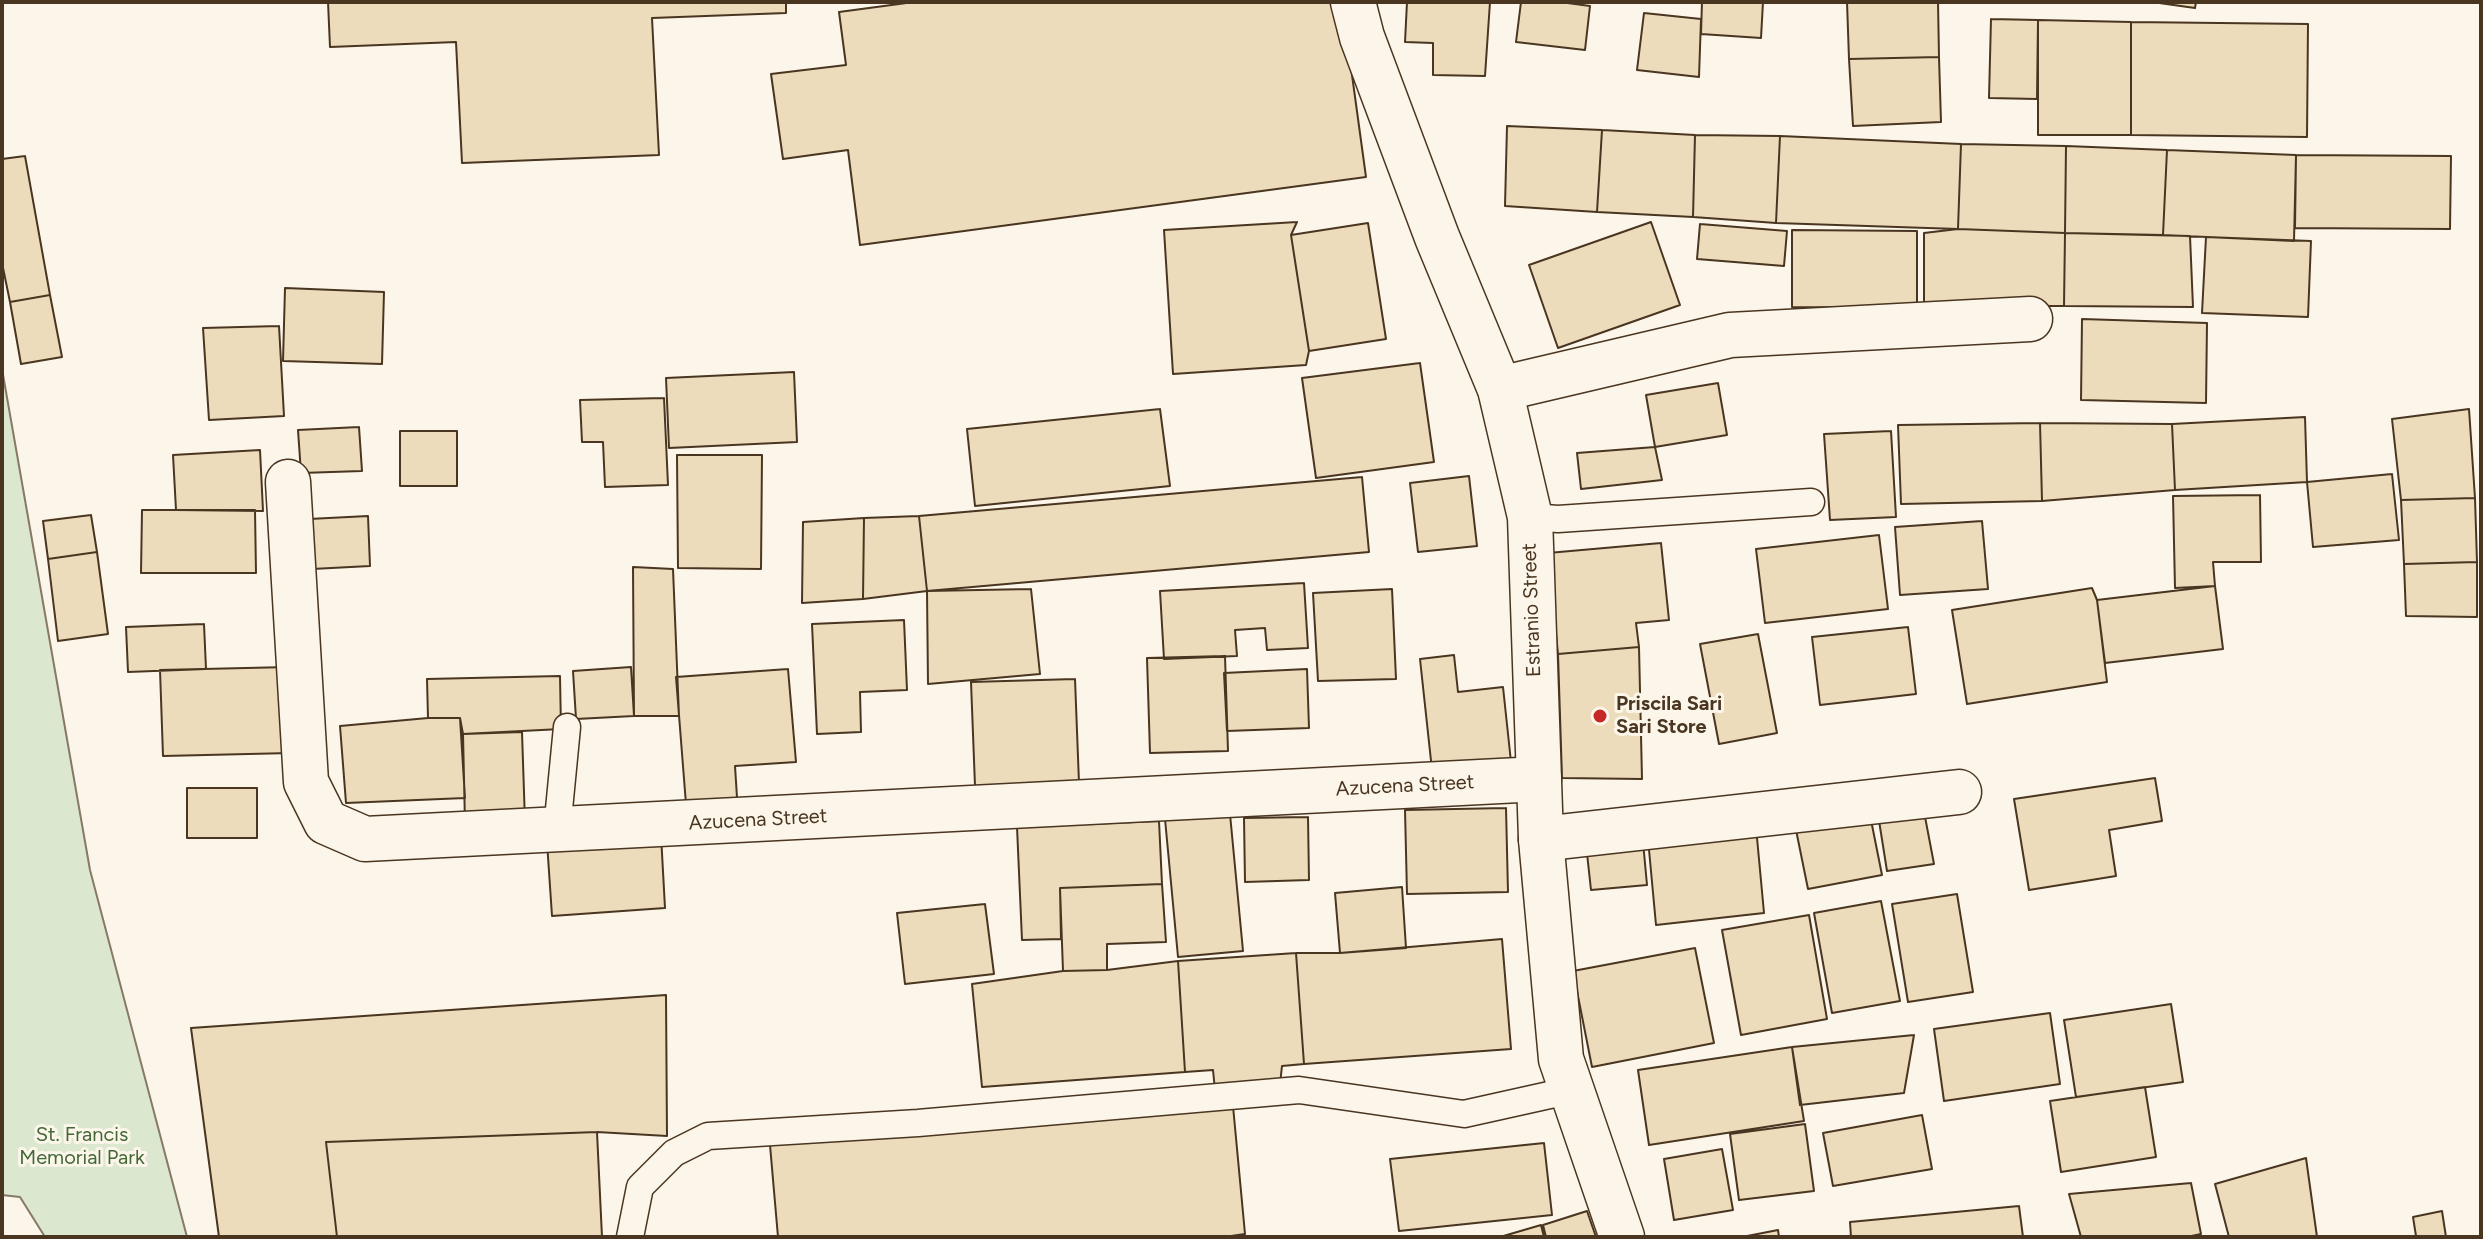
<!DOCTYPE html>
<style>
body{margin:0}
#map{position:relative;width:2483px;height:1239px;overflow:hidden;background:#fbf6e9;font-family:Figtree,sans-serif}
canvas{display:block}
.frame{position:absolute;inset:0;border:4px solid #4a3520;pointer-events:none}
</style>
<div id="map">
<canvas width="2483" height="1239"></canvas>
<div class="frame"></div>
</div>
<script>
const c = document.querySelector('canvas').getContext('2d');
c.lineJoin = 'round';
function fillPath(path, color) {
  c.fillStyle = color;
  c.fill(path, 'evenodd');
}
function toPath(rows) {
  const path = new Path2D();
  for (const r of rows) {
    path.moveTo(r[0], r[1]);
    for (let i = 2; i < r.length; i += 2) path.lineTo(r[i], r[i + 1]);
  }
  return path;
}
function stroke(path, color, width, dash) {
  c.strokeStyle = color;
  c.lineWidth = width;
  c.lineCap = dash ? 'butt' : 'round';
  c.setLineDash(dash || []);
  c.stroke(path);
}
function drawText(font, color, halo, rows, align = 'center') {
  c.font = font + ' Figtree,sans-serif';
  c.lineWidth = 6;
  c.setLineDash([]);
  c.textBaseline = 'middle';
  c.strokeStyle = halo;
  c.fillStyle = color;
  for (const [text, x, y, turn = 0] of rows) {
    c.save();
    c.translate(x, y);
    c.rotate((+turn || 0) * Math.PI / 180);
    c.textAlign = isNaN(turn) ? turn : align;
    if (halo) c.strokeText(text, 0, 0);
    c.fillText(text, 0, 0);
    c.restore();
  }
}
const green = toPath([
 [2,369,90,870,187,1237,45,1237,20,1197,2,1195,2,369]
]);
fillPath(green, '#dce7d0');
stroke(green, '#887966', 2);
const building = toPath([
 [328,2,786,2,786,13,652,18,659,155,462,163,456,42,330,47,328,2],
 [914,2,1342,2,1366,177,860,245,848,150,783,159,771,74,846,65,839,12,914,2],
 [1407,2,1490,2,1485,76,1433,75,1433,43,1405,42,1407,2],
 [1521,2,1560,2,1590,6,1585,50,1516,42,1521,2],
 [1702,2,1763,2,1761,38,1701,34,1702,2],
 [1847,2,1938,2,1939,57,1849,59,1847,2],
 [2152,2,2196,2,2195,8,2152,2],
 [1644,13,1701,19,1699,77,1637,70,1644,13],
 [1991,19,2038,20,2037,99,1989,98,1991,19],
 [2038,20,2131,22,2131,135,2038,135,2038,20],
 [2131,22,2308,24,2307,137,2131,135,2131,22],
 [1939,57,1941,122,1853,126,1849,59,1939,57],
 [1507,126,1602,130,1597,212,1505,206,1507,126],
 [1602,130,1695,135,1693,217,1597,212,1602,130],
 [1695,135,1780,136,1776,223,1693,217,1695,135],
 [1780,136,1961,144,1958,229,1776,223,1780,136],
 [1961,144,2066,146,2065,233,1958,229,1961,144],
 [2066,146,2167,150,2163,235,2065,233,2066,146],
 [2167,150,2296,155,2294,241,2163,235,2167,150],
 [2296,155,2451,156,2450,229,2295,228,2296,155],
 [25,156,50,295,10,302,2,263,2,159,25,156],
 [1297,222,1291,235,1309,351,1306,365,1173,374,1164,230,1297,222],
 [1651,222,1680,305,1558,348,1529,265,1651,222],
 [1368,223,1386,339,1309,351,1291,235,1368,223],
 [1700,224,1787,231,1784,266,1697,259,1700,224],
 [1958,229,2065,233,2064,306,1924,306,1924,233,1958,229],
 [1792,230,1917,231,1917,308,1792,307,1792,230],
 [2065,233,2190,236,2193,307,2064,306,2065,233],
 [2206,237,2311,241,2308,317,2202,313,2206,237],
 [285,288,384,292,382,364,283,361,285,288],
 [50,295,62,357,21,364,10,302,50,295],
 [2082,319,2207,323,2206,403,2081,400,2082,319],
 [279,326,284,416,209,420,203,328,279,326],
 [1420,363,1434,462,1316,478,1302,378,1420,363],
 [794,372,797,442,669,448,666,378,794,372],
 [1718,383,1727,435,1655,447,1646,395,1718,383],
 [664,398,668,485,605,487,603,442,582,442,580,400,664,398],
 [1160,409,1170,486,975,506,967,429,1160,409],
 [2469,409,2475,498,2401,500,2392,419,2469,409],
 [2305,417,2307,482,2175,490,2172,424,2305,417],
 [2040,423,2172,424,2175,490,2042,501,2040,423],
 [2040,423,2042,501,1901,504,1898,425,2040,423],
 [359,427,362,471,301,473,298,430,359,427],
 [400,431,457,431,457,486,400,486,400,431],
 [1891,431,1896,517,1830,520,1824,434,1891,431],
 [1655,447,1662,480,1581,489,1577,453,1655,447],
 [260,450,263,511,176,510,173,455,260,450],
 [677,455,762,455,761,569,678,568,677,455],
 [2392,474,2399,540,2313,547,2307,482,2392,474],
 [1469,476,1477,546,1418,552,1410,483,1469,476],
 [1362,477,1369,552,927,591,919,516,1362,477],
 [2260,495,2261,562,2213,562,2215,586,2175,588,2173,496,2260,495],
 [2475,498,2477,562,2404,564,2401,500,2475,498],
 [142,510,255,510,256,573,141,573,142,510],
 [91,515,97,552,48,559,43,521,91,515],
 [368,516,370,566,312,569,309,519,368,516],
 [919,516,927,591,863,599,864,518,919,516],
 [864,518,863,599,802,603,803,522,864,518],
 [1982,521,1988,589,1900,595,1895,527,1982,521],
 [1879,535,1888,609,1765,623,1756,549,1879,535],
 [1661,543,1669,620,1636,623,1639,647,1558,654,1548,553,1661,543],
 [97,552,108,634,58,641,48,559,97,552],
 [2477,562,2477,617,2406,616,2404,564,2477,562],
 [633,567,673,569,679,716,634,716,633,567],
 [1304,583,1308,648,1267,650,1265,628,1235,630,1237,656,1164,659,1160,591,1304,583],
 [2215,586,2223,649,2105,663,2097,600,2215,586],
 [2092,588,2097,600,2107,682,1967,704,1952,610,2092,588],
 [1031,589,1040,674,928,684,927,591,1031,589],
 [1392,589,1396,679,1318,681,1313,593,1392,589],
 [904,620,907,690,860,692,861,732,817,734,812,624,904,620],
 [204,624,206,669,128,672,126,627,204,624],
 [1908,627,1916,694,1820,705,1812,637,1908,627],
 [1758,634,1777,733,1719,744,1700,644,1758,634],
 [1639,647,1642,779,1562,778,1558,654,1639,647],
 [1454,655,1458,692,1503,687,1511,762,1432,770,1420,659,1454,655],
 [1225,656,1228,751,1150,753,1147,658,1225,656],
 [289,667,291,753,163,756,160,670,289,667],
 [631,667,634,716,576,719,573,671,631,667],
 [788,669,796,762,735,766,738,813,687,817,676,677,788,669],
 [1307,669,1309,728,1227,731,1224,673,1307,669],
 [560,676,561,729,463,734,460,718,428,718,427,679,560,676],
 [1075,679,1079,783,975,786,971,682,1075,679],
 [428,718,460,718,465,798,346,803,340,726,428,718],
 [522,732,525,822,465,824,463,734,522,732],
 [2155,778,2162,821,2109,830,2116,876,2029,890,2014,799,2155,778],
 [187,788,257,788,257,838,187,838,187,788],
 [1922,801,1934,864,1887,871,1877,808,1922,801],
 [1506,808,1508,892,1407,894,1405,810,1506,808],
 [1869,810,1882,875,1808,889,1795,825,1869,810],
 [1230,814,1243,951,1178,957,1165,819,1230,814],
 [1308,817,1309,880,1245,882,1244,818,1308,817],
 [1159,821,1162,884,1060,888,1061,939,1022,940,1017,827,1159,821],
 [1756,827,1764,913,1656,925,1648,839,1756,827],
 [1642,831,1647,885,1591,890,1585,835,1642,831],
 [661,835,665,908,552,916,547,842,661,835],
 [1162,884,1166,942,1107,944,1107,970,1063,971,1060,888,1162,884],
 [1402,887,1406,948,1340,953,1335,893,1402,887],
 [1957,894,1973,992,1908,1002,1892,904,1957,894],
 [1881,901,1900,1001,1832,1013,1814,913,1881,901],
 [985,904,994,974,905,984,897,913,985,904],
 [1809,915,1827,1019,1741,1035,1722,930,1809,915],
 [1502,939,1511,1049,1304,1064,1296,953,1340,953,1502,939],
 [1695,948,1714,1043,1592,1067,1573,971,1695,948],
 [1296,953,1304,1064,1282,1066,1280,1084,1215,1090,1213,1070,1185,1072,1178,961,1296,953],
 [1178,961,1185,1072,982,1087,972,984,1063,971,1107,970,1178,961],
 [666,995,667,1136,597,1132,326,1142,337,1237,219,1237,191,1028,666,995],
 [2171,1004,2183,1082,2076,1097,2064,1020,2171,1004],
 [2050,1013,2060,1084,1944,1101,1934,1029,2050,1013],
 [1914,1035,1904,1093,1800,1105,1792,1047,1914,1035],
 [1792,1047,1804,1121,1649,1145,1638,1070,1792,1047],
 [2145,1087,2156,1157,2061,1172,2050,1101,2145,1087],
 [1233,1106,1245,1234,1224,1237,778,1237,770,1145,1233,1106],
 [1922,1115,1932,1169,1833,1186,1823,1133,1922,1115],
 [1805,1124,1814,1191,1739,1200,1730,1134,1805,1124],
 [597,1132,602,1237,337,1237,326,1142,597,1132],
 [1544,1143,1552,1215,1399,1231,1390,1159,1544,1143],
 [1722,1149,1733,1210,1674,1220,1664,1159,1722,1149],
 [2306,1158,2317,1237,2229,1237,2215,1184,2306,1158],
 [2191,1183,2201,1234,2187,1237,2081,1237,2069,1194,2191,1183],
 [2019,1206,2023,1237,1851,1237,1850,1222,2019,1206],
 [1587,1211,1596,1237,1546,1237,1543,1225,1587,1211],
 [2442,1211,2446,1237,2409,1237,2416,1236,2413,1217,2442,1211],
 [1541,1225,1544,1237,1500,1237,1541,1225],
 [1778,1230,1779,1237,1742,1237,1778,1230]
]);
fillPath(building, '#ecdcbc');
stroke(building, '#4a3520', 2);
const lane = toPath([
 [1530,517,1558,519,1811,502],
 [557,830,567,727],
 [630,1237,640,1187,674,1153,708,1136,918,1123,1299,1090,1464,1114,1572,1090]
]);
const street = toPath([
 [1500,389,1730,335,2030,319],
 [288,482,306,782,326,822,365,839,1539,779],
 [1541,839,1959,792]
]);
const secondary = toPath([
 [1353,2,1362,37,1437,237,1500,389,1530,517,1541,839,1561,1059,1622,1237]
]);
stroke(lane, '#4a3520', 29);
stroke(street, '#4a3520', 47);
stroke(secondary, '#4a3520', 47);
stroke(lane, '#fbf6e9', 26);
stroke(street, '#fbf6e9', 44);
stroke(secondary, '#fbf6e9', 44);
for (const [x, y, r, color] of [
 [1600,716,8,"#c62828"]
]) {
  const dot = new Path2D();
  dot.arc(x, y, r, 0, 2 * Math.PI);
  c.fillStyle = color;
  c.fill(dot);
  stroke(dot, '#fbf6e9', 3);
}
drawText('20px', '#4a3520', '#fbf6e9', [
 ["Estranio Street",1532,610,-92],
 ["Azucena Street",1405,786,-3],
 ["Azucena Street",758,820,-3]
]);
drawText('bold 20px', '#4a3520', '#fbf6e9', [
 ["Priscila Sari",1616,704],
 ["Sari Store",1616,727]
], 'left');
drawText('20px', '#436837', '#fbf6e9', [
 ["St. Francis",82,1135],
 ["Memorial Park",82,1158]
]);
</script>
